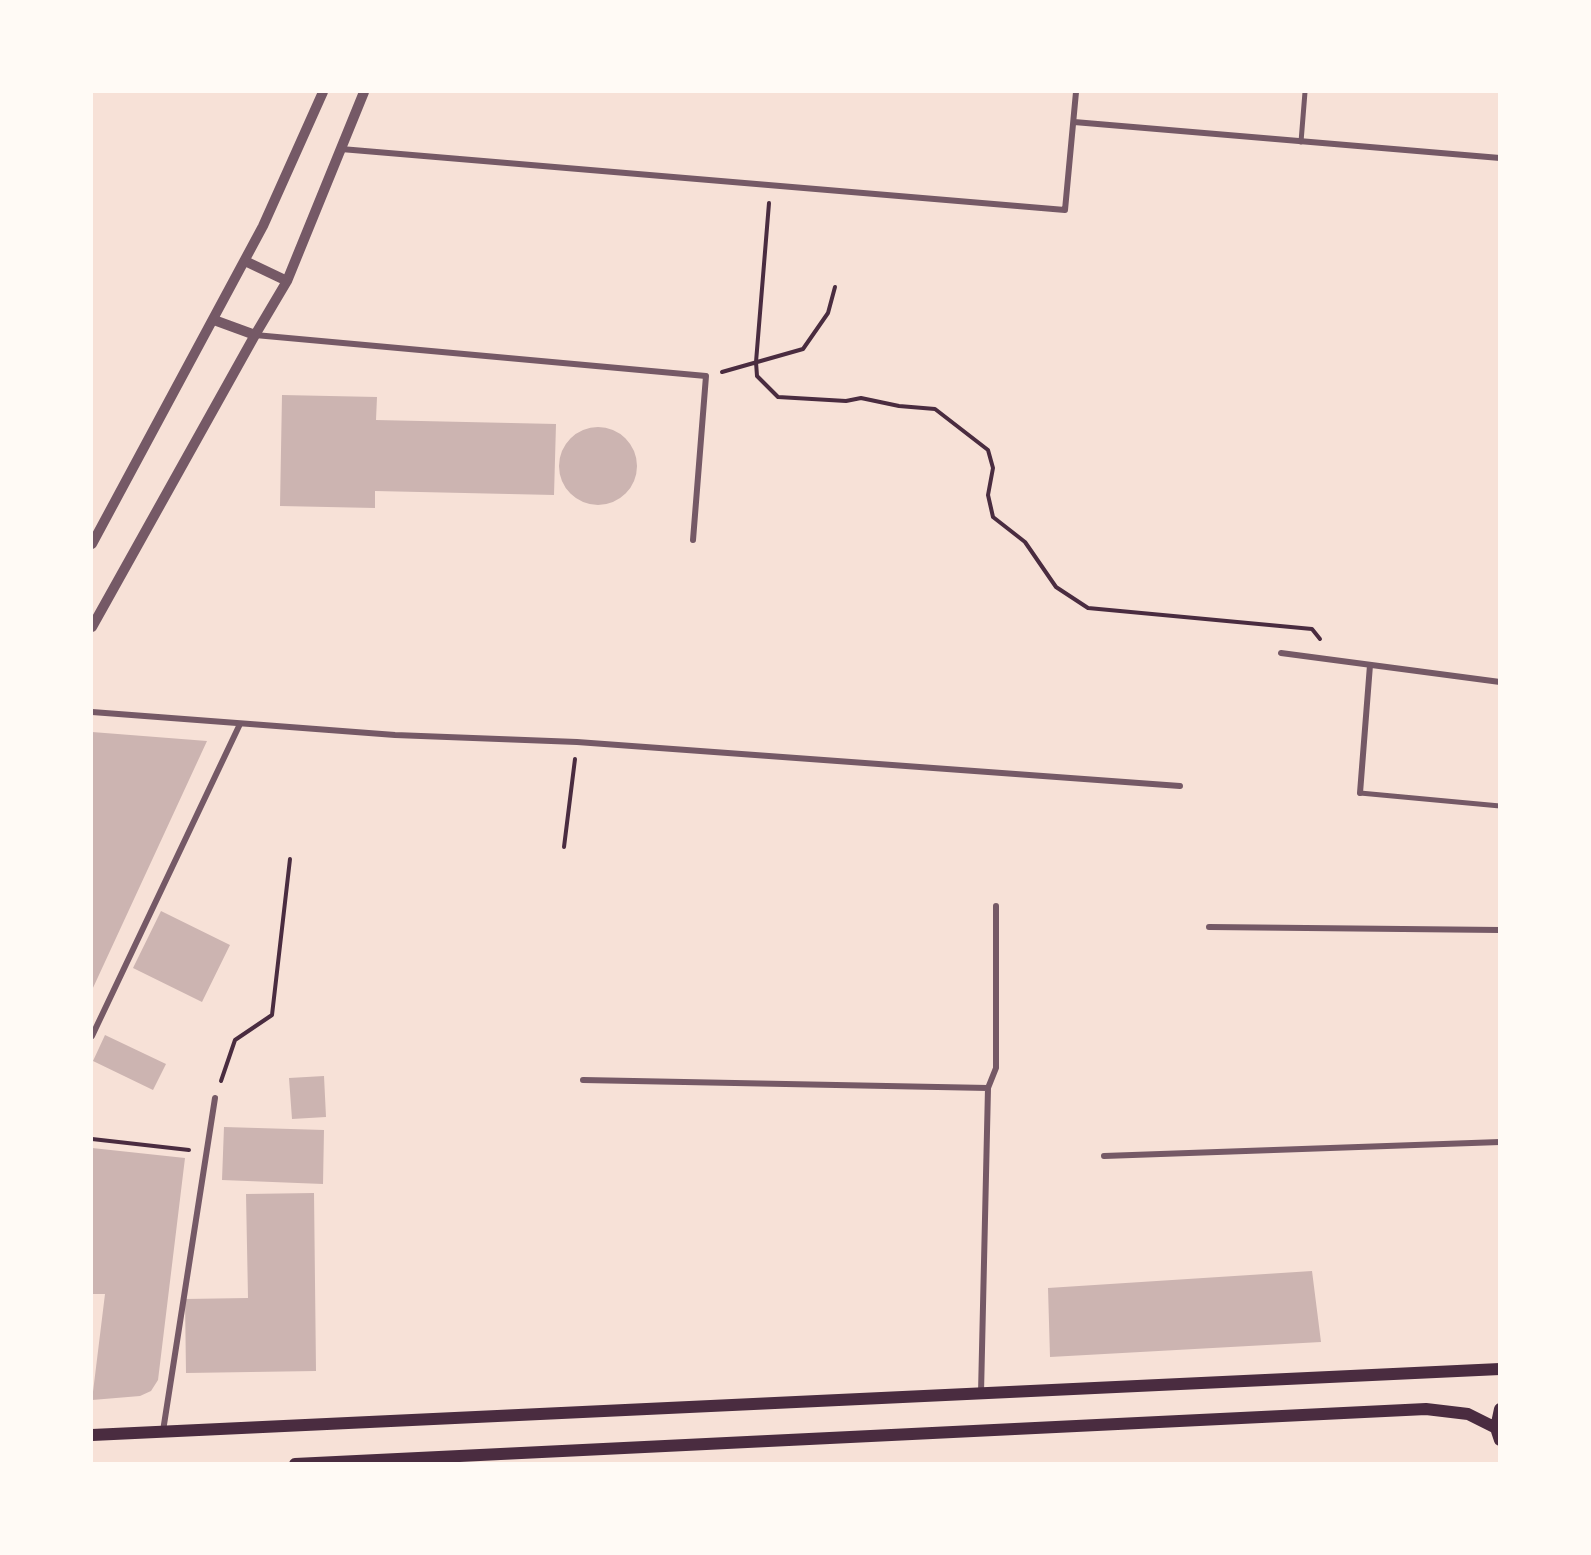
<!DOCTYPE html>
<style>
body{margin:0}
#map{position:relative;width:1591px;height:1555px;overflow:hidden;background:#f7e1d7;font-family:Lato,sans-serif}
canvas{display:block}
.frame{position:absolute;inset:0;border:93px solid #fffaf5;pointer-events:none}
</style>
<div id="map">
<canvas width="1591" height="1555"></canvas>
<div class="frame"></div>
</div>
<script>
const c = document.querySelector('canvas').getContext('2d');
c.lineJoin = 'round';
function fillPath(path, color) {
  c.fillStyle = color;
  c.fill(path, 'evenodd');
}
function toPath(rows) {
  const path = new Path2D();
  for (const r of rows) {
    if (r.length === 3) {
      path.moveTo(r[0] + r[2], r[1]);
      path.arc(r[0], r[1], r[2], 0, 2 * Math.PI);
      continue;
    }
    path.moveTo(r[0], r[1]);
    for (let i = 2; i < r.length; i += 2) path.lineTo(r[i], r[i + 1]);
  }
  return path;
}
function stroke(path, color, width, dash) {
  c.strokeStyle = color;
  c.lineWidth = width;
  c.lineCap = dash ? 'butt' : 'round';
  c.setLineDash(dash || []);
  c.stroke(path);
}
fillPath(toPath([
 [282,395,377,397,376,420,556,424,554,495,375,491,375,508,280,506],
 [598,466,39],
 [92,732,207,741,92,990],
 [161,911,230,945,202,1002,133,968],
 [105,1035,166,1064,153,1090,93,1061],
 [324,1076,326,1117,292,1119,289,1078],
 [224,1127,324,1130,323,1184,222,1180],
 [92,1148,185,1158,158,1380,151,1391,140,1396,92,1400,105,1294,92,1294],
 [314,1193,316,1371,186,1373,185,1299,248,1298,246,1194],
 [1312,1271,1321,1342,1050,1357,1048,1288]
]), '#ccb4b1');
stroke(toPath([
 [769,203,756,362,757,376,778,397,846,401,861,398,899,406,935,409,988,450,993,468,988,495,993,517,1025,542,1056,587,1088,608,1312,629,1320,639],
 [722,372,803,349,828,313,835,287],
 [564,847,575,759],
 [221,1081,235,1040,272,1015,290,859],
 [92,1139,189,1150]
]), '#4a2c40', 4);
stroke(toPath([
 [1301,142,1305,92],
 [1360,793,1500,806]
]), '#755966', 5);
stroke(toPath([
 [1074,122,1500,158],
 [341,149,1065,210,1076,92],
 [255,335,706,376,693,540],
 [1281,653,1500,682],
 [92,712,395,735,577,742,1180,786],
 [1360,793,1370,665],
 [1209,927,1500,930],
 [92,1036,240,724],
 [583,1080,988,1088],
 [1104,1156,1500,1142],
 [981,1393,988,1088,996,1068,996,906],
 [163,1431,215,1098]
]), '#755966', 6);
stroke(toPath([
 [245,261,287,281],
 [214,320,255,335],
 [92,544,263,226,323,92],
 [92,627,255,335,287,281,364,92]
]), '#755966', 10);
stroke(toPath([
 [1500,1409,1496,1428,1500,1440],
 [92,1435,1500,1369],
 [295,1464,1426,1409,1468,1414,1496,1428]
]), '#4a2c40', 12);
</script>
